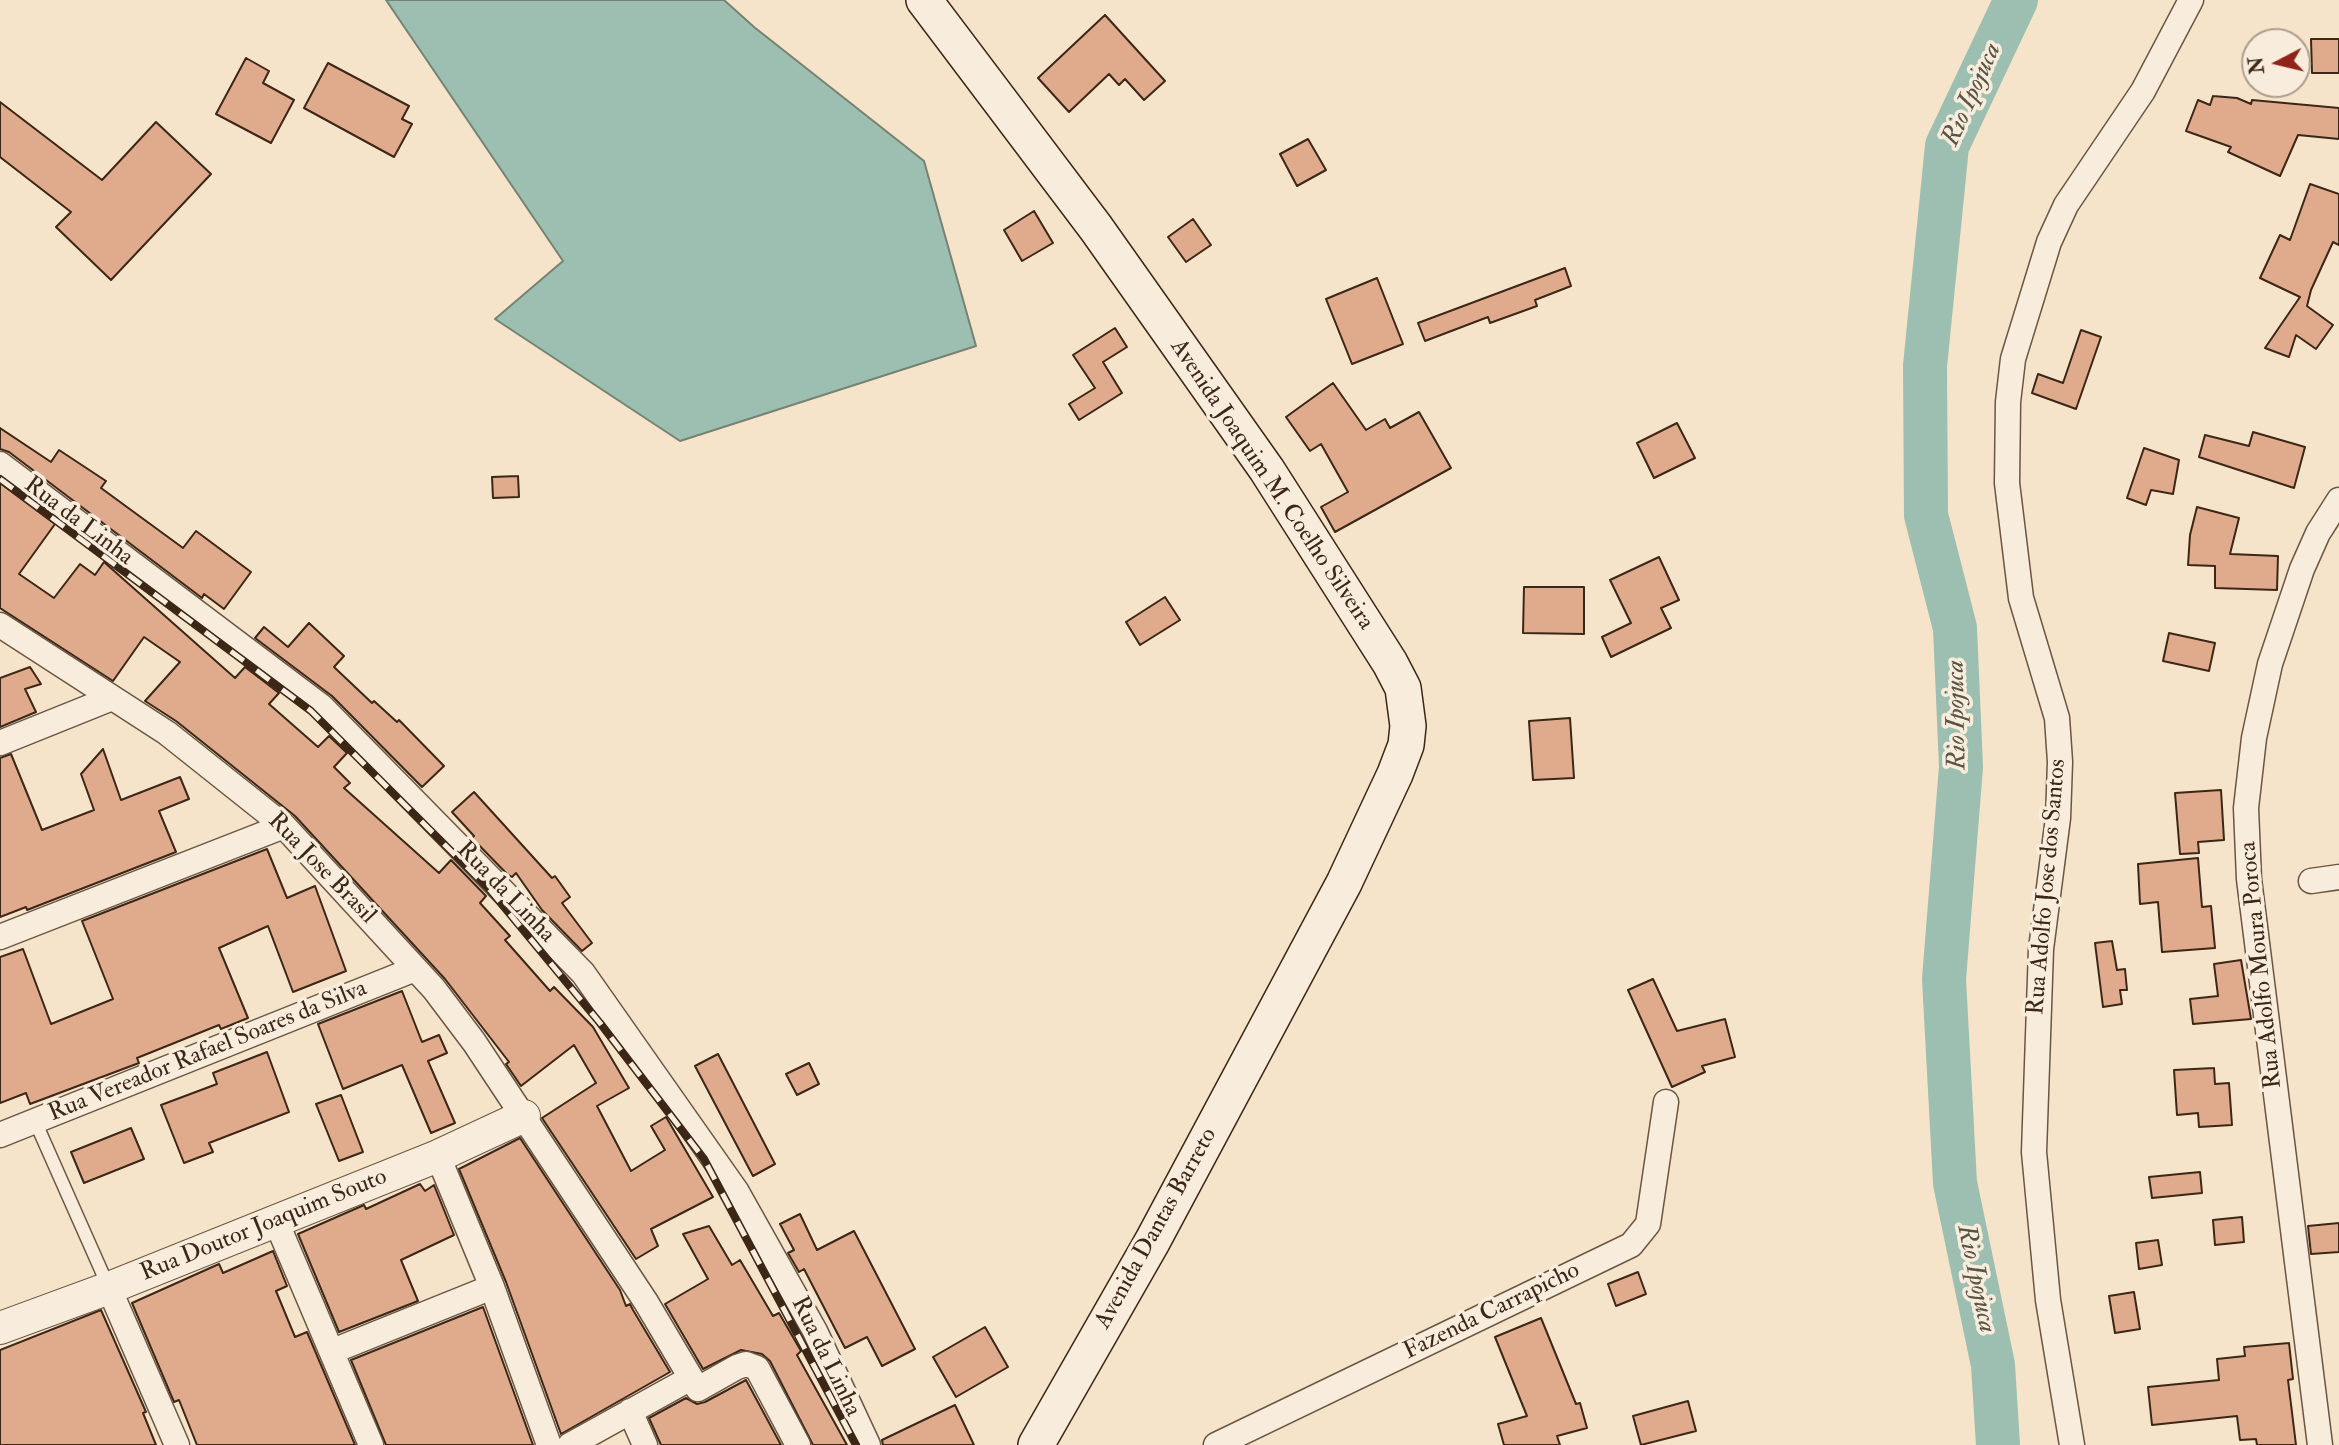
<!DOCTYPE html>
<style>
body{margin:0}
#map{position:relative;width:2339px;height:1445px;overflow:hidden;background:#f5e4c9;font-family:"IM FELL Double Pica",serif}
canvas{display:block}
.north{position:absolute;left:2241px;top:28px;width:70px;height:70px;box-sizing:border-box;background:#f8eddc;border:2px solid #ad9d8d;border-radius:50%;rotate:263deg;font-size:19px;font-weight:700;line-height:28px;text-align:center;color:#3c2616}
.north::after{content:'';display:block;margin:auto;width:24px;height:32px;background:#8f2418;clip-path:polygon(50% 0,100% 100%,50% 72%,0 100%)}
</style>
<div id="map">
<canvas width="2339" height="1445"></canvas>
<div class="north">N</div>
</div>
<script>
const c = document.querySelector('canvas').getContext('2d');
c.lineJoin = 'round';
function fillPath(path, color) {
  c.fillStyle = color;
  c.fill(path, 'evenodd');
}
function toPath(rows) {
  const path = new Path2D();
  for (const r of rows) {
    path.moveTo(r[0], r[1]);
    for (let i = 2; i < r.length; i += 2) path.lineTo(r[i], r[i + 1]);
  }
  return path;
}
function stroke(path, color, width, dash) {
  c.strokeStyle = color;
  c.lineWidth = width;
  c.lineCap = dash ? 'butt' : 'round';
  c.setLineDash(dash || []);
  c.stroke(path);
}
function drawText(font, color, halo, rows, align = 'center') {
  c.font = font + ' "IM FELL Double Pica",serif';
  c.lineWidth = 7;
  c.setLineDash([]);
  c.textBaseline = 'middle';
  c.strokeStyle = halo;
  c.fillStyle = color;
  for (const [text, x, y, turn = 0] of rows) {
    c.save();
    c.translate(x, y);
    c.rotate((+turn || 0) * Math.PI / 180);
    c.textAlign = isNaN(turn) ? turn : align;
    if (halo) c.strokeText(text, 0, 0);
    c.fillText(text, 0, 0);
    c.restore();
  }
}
const water = toPath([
 [386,0,724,0,754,27,924,161,976,346,680,441,495,319,563,261,386,0]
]);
fillPath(water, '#9dbfb1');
stroke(water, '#768273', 2);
stroke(toPath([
 [1998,1445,1993,1365,1955,1183,1944,979,1961,767,1955,628,1926,515,1925,366,1947,146,2016,0]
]), '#9dbfb1', 44);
const building = toPath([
 [1105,15,1165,81,1144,100,1125,79,1119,85,1109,74,1069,112,1038,78,1105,15],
 [2311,39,2339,39,2339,73,2312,73,2311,39],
 [246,58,269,71,263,83,294,100,271,143,216,114,246,58],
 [328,63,409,106,402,119,412,124,394,157,304,108,328,63],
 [2213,96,2237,98,2251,104,2252,100,2339,108,2339,139,2298,135,2280,176,2228,152,2231,147,2186,131,2198,100,2210,105,2213,96],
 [0,102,102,180,156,122,211,174,111,280,56,227,71,212,0,157,0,102],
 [1308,139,1326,170,1297,186,1280,154,1308,139],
 [2310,184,2339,194,2339,245,2333,242,2311,290,2307,306,2333,325,2316,349,2296,335,2289,357,2265,348,2300,297,2260,278,2280,235,2290,240,2310,184],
 [1034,211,1053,243,1022,261,1004,230,1034,211],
 [1193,219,1211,245,1186,262,1168,237,1193,219],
 [1565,268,1571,286,1535,300,1537,306,1490,323,1488,317,1425,341,1418,323,1565,268],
 [1377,278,1403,344,1352,364,1326,299,1377,278],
 [1115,328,1127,347,1103,362,1122,393,1079,420,1069,404,1095,388,1073,355,1115,328],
 [2081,330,2101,337,2076,409,2032,393,2038,374,2063,383,2081,330],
 [1333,383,1366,430,1385,419,1390,428,1419,412,1451,468,1335,532,1321,507,1348,492,1321,444,1310,451,1286,417,1333,383],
 [1677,423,1695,458,1654,478,1637,443,1677,423],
 [0,428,51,462,59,450,106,481,101,488,183,548,196,531,251,572,224,609,204,594,202,598,9,452,0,449,0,428],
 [2253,432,2305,447,2294,488,2199,457,2205,435,2249,446,2253,432],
 [2144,448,2179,460,2173,494,2151,490,2146,505,2127,498,2144,448],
 [518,476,519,497,493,498,492,477,518,476],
 [0,483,55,524,19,574,54,598,80,564,95,575,104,562,235,678,245,667,279,693,269,704,318,747,329,736,347,753,334,767,350,783,344,788,439,873,451,860,486,896,480,903,510,936,505,940,550,991,554,987,593,1027,629,1088,597,1106,631,1171,665,1150,651,1126,666,1117,713,1197,651,1229,658,1246,636,1259,542,1118,596,1083,574,1045,521,1086,506,1064,509,1062,445,979,295,816,176,721,145,701,180,662,144,637,113,681,0,608,0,483],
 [2197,507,2239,518,2230,554,2278,556,2277,590,2215,588,2215,566,2188,565,2190,535,2197,507],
 [1659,557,1679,600,1661,608,1671,628,1611,657,1602,637,1631,623,1610,580,1659,557],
 [1524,587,1584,587,1584,634,1523,633,1524,587],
 [1165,597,1180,620,1140,645,1126,622,1165,597],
 [309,623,344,656,334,667,372,703,374,701,397,722,399,720,444,766,422,787,332,696,255,638,264,627,288,647,309,623],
 [2169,633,2215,643,2209,671,2163,661,2169,633],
 [30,667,41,684,25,689,36,712,0,727,0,678,30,667],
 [1570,718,1574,778,1533,780,1529,721,1570,718],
 [103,749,121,800,180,777,189,799,159,811,176,852,27,910,26,907,0,917,0,758,11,754,42,830,94,810,81,774,103,749],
 [2221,790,2224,840,2198,842,2199,853,2180,854,2175,793,2221,790],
 [474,792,552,878,555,876,570,897,562,903,592,943,582,951,542,910,516,873,512,877,507,874,472,838,474,836,452,812,474,792],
 [267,849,287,898,315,886,346,971,293,992,268,926,219,948,248,1018,221,1029,219,1025,137,1058,139,1063,30,1104,26,1093,0,1103,0,957,23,949,51,1024,113,999,82,921,267,849],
 [2198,858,2202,907,2211,906,2215,948,2162,952,2158,902,2140,904,2138,864,2198,858],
 [2112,941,2117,970,2125,969,2127,990,2120,990,2122,1004,2103,1007,2095,943,2112,941],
 [2241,960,2251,1019,2193,1024,2190,999,2218,996,2214,964,2241,960],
 [1653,979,1677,1031,1725,1019,1735,1057,1702,1066,1705,1072,1672,1087,1628,990,1653,979],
 [402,991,422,1042,439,1035,447,1053,428,1061,455,1123,431,1133,402,1065,343,1089,318,1024,402,991],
 [267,1052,289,1112,209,1143,213,1152,184,1163,161,1105,217,1084,213,1073,267,1052],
 [718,1054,775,1164,753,1176,695,1066,718,1054],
 [809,1063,819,1084,797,1095,786,1074,809,1063],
 [2214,1068,2215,1084,2229,1083,2232,1125,2199,1127,2198,1113,2177,1115,2174,1070,2214,1068],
 [341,1095,363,1152,339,1161,316,1104,341,1095],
 [131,1128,144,1159,84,1183,71,1152,131,1128],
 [520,1138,620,1290,626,1306,630,1304,633,1310,670,1372,561,1434,506,1282,459,1169,520,1138],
 [2200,1172,2202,1193,2152,1198,2149,1177,2200,1172],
 [420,1184,425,1191,434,1185,454,1235,401,1260,418,1301,339,1332,298,1234,364,1205,366,1209,420,1184],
 [800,1214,817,1250,854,1231,915,1349,882,1366,867,1337,845,1348,804,1269,799,1272,788,1253,794,1250,780,1224,800,1214],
 [2242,1217,2244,1242,2215,1245,2213,1220,2242,1217],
 [2339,1223,2339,1252,2311,1254,2308,1226,2339,1223],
 [709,1226,732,1265,740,1260,773,1316,779,1313,801,1351,797,1355,847,1445,813,1445,770,1361,762,1354,741,1350,703,1369,665,1304,708,1279,683,1234,709,1226],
 [2158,1240,2162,1265,2139,1269,2136,1243,2158,1240],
 [273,1251,287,1286,276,1291,295,1337,307,1332,355,1445,197,1445,179,1400,174,1402,132,1303,219,1264,223,1273,273,1251],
 [1638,1272,1646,1294,1616,1306,1608,1284,1638,1272],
 [2134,1292,2140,1329,2115,1333,2109,1296,2134,1292],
 [483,1307,533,1445,386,1445,351,1360,483,1307],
 [101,1310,146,1412,143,1413,156,1445,0,1445,0,1350,101,1310],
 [1541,1318,1576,1404,1580,1403,1587,1428,1557,1436,1560,1445,1504,1445,1498,1424,1527,1416,1495,1337,1541,1318],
 [985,1327,1008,1367,956,1397,933,1357,985,1327],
 [2289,1343,2293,1379,2288,1380,2296,1445,2257,1445,2256,1439,2240,1440,2237,1416,2152,1425,2148,1387,2219,1380,2217,1359,2245,1356,2244,1347,2289,1343],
 [746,1380,781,1445,661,1445,649,1418,686,1398,697,1404,705,1402,746,1380],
 [1688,1401,1696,1431,1641,1445,1633,1416,1688,1401],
 [955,1405,974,1445,883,1445,882,1440,955,1405]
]);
fillPath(building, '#e0aa8d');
stroke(building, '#3c2616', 2);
const service = toPath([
 [35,1121,109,1288]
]);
const minor = toPath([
 [0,464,321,706,583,973,737,1192,815,1331,868,1445],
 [0,625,167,733,284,826,434,989,474,1042,646,1302,691,1378,570,1445],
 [0,743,112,698],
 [2311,881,2339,877],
 [0,937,284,826],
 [0,1135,415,969],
 [438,1156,492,1287,549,1445],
 [276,1221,371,1445],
 [109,1288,177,1445],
 [333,1351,492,1287],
 [691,1378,698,1389,737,1367,746,1364,757,1368,798,1445],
 [630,1411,645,1445],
 [1216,1445,1631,1245,1648,1224,1666,1102],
 [2072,1445,2048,1300,2034,1152,2041,949,2058,818,2060,762,2057,718,2021,598,2007,483,2008,402,2013,359,2049,242,2066,205,2143,91,2191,0],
 [2320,1445,2249,879,2246,808,2254,738,2270,664,2302,569,2318,533,2339,500]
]);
const tertiary = toPath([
 [0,1328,109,1288,438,1156,524,1116]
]);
const secondary = toPath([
 [924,0,1096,228,1267,470,1390,663,1403,688,1408,726,1406,745,1395,774,1344,883,1152,1242,1036,1445]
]);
stroke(service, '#6a5643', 15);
stroke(minor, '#6a5643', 27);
stroke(tertiary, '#6a5643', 34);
stroke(secondary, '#3c2616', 38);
stroke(service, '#f8eddc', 12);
stroke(minor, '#f8eddc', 24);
stroke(tertiary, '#f8eddc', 32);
stroke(secondary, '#f8eddc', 35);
const rail = toPath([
 [0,479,311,711,490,890,600,1023,704,1159,856,1445]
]);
stroke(rail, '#3c2616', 8);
stroke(rail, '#f8eddc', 5, [16]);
drawText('24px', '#3c2616', '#f8eddc', [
 ["Avenida Joaquim M. Coelho Silveira",1271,485,56],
 ["Rua da Linha",78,522,37],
 ["Rua Jose Brasil",321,869,46],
 ["Rua Adolfo Jose dos Santos",2048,887,-85],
 ["Rua da Linha",505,893,46],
 ["Rua Adolfo Moura Poroca",2262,965,-96],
 ["Rua Vereador Rafael Soares da Silva",208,1052,-22],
 ["Rua Doutor Joaquim Souto",264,1226,-22],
 ["Avenida Dantas Barreto",1157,1229,-61],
 ["Fazenda Carrapicho",1492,1312,-26],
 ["Rua da Linha",825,1357,64]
]);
drawText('italic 26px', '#595444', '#f8eddc', [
 ["Rio Ipojuca",1973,95,-66],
 ["Rio Ipojuca",1958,715,-91],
 ["Rio Ipojuca",1975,1279,78]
]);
</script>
